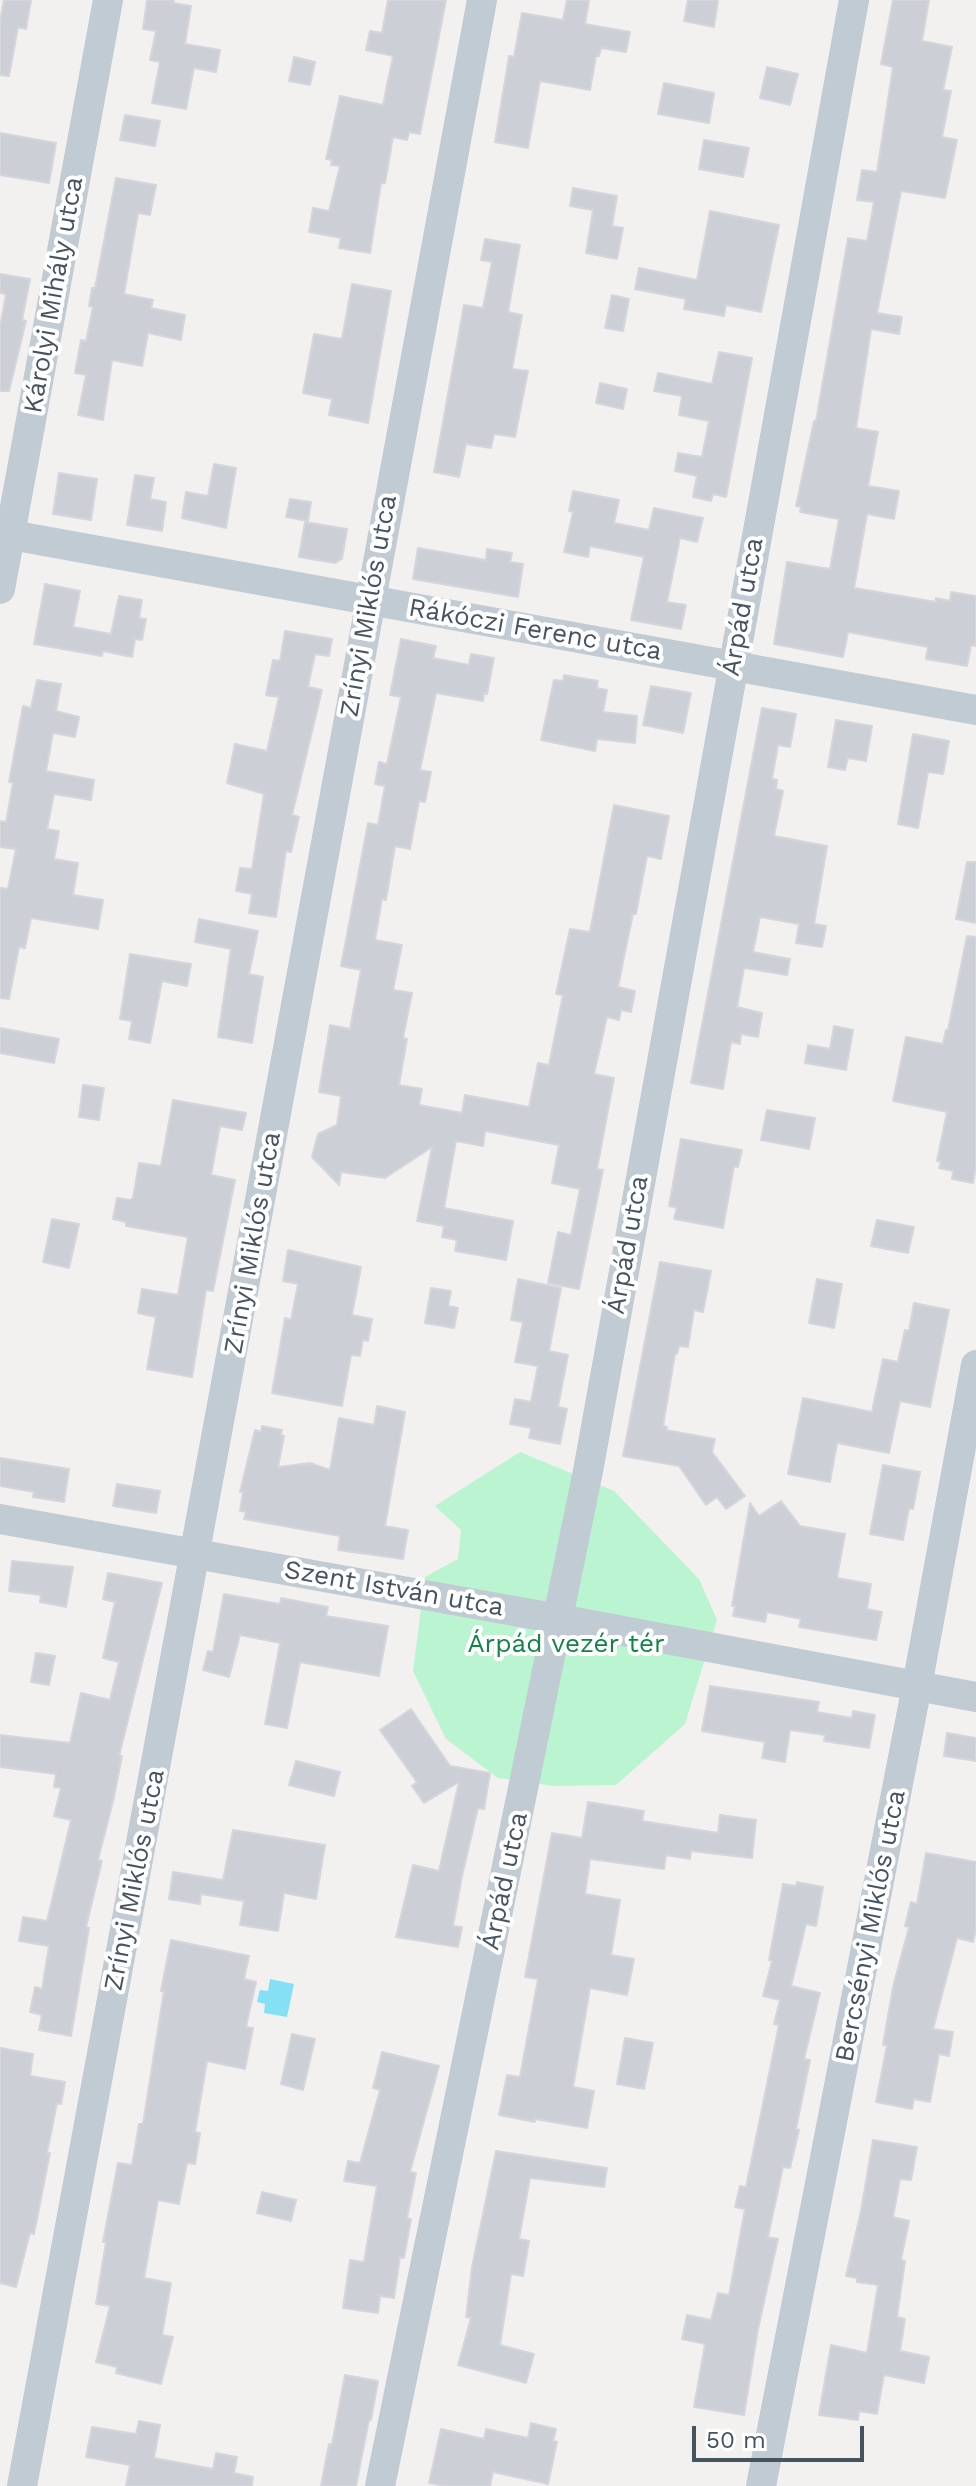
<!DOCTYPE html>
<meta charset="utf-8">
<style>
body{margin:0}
#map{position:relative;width:976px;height:2486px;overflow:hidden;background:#f3f0f0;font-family:"Work Sans",sans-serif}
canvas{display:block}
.scale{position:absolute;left:692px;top:2426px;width:172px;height:36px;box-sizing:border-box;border:4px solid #465460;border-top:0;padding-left:10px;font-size:24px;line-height:28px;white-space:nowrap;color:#465460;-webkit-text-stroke:6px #fff;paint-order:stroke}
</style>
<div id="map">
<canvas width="976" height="2486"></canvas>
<div class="scale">50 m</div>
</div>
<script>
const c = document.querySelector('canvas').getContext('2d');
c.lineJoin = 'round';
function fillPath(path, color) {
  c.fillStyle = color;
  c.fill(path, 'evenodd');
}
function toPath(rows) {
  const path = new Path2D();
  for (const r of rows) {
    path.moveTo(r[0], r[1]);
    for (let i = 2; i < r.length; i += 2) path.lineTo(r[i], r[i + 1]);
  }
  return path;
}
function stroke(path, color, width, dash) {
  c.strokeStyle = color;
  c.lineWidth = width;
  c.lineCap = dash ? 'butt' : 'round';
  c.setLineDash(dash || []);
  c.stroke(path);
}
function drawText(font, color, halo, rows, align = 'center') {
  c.font = font + ' "Work Sans",sans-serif';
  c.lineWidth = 8;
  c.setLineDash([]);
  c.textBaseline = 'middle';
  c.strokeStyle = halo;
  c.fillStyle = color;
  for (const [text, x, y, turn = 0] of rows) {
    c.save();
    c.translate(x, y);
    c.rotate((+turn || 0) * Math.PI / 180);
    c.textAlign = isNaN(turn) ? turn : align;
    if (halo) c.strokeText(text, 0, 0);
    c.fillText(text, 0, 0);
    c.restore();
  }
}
fillPath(toPath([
 [520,1452,614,1491,699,1579,717,1620,685,1724,616,1785,553,1786,498,1778,446,1739,413,1671,425,1577,458,1559,461,1530,435,1506]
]), '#bbf4d0');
fillPath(toPath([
 [270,1979,294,1984,287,2017,264,2013,265,2004,257,2002,260,1990,268,1991]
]), '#84e0f5');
const building = toPath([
 [4,0,31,0,26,29,18,27,9,76,0,75,0,21,4,0],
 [147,0,174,0,173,3,191,6,185,44,220,50,216,72,194,68,186,109,152,103,160,62,150,60,156,31,143,29,147,0],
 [388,0,446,0,420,134,409,132,407,140,393,137,385,183,381,183,370,253,339,248,341,238,309,232,313,208,329,211,340,166,331,165,332,160,326,159,340,96,383,105,393,56,366,50,370,31,382,33,388,0],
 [567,0,589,0,585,24,630,32,626,52,601,48,599,56,596,56,590,90,540,81,528,148,495,142,509,56,514,57,522,13,563,20,567,0],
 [688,0,718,0,714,27,684,21,688,0],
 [893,0,929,0,922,41,952,47,943,90,951,91,942,137,957,140,945,198,901,191,877,313,902,317,899,334,871,329,856,428,878,432,868,486,899,491,894,519,867,514,854,588,936,602,936,598,950,601,951,592,976,596,976,646,971,645,967,666,926,659,928,647,848,632,843,657,774,644,787,562,830,569,839,519,800,512,801,507,796,506,814,421,816,421,848,238,867,241,874,202,857,200,862,170,877,172,893,67,881,64,893,0],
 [294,57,315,62,310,85,289,81,294,57],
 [767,67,798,74,790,105,760,98,767,67],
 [664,83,714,93,709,123,658,114,664,83],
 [125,115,160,121,155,146,120,140,125,115],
 [0,133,56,143,49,183,0,175,0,133],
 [704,140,749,148,743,177,699,169,704,140],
 [116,178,156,185,150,215,138,213,124,294,153,300,151,308,185,315,181,340,148,333,142,366,112,360,103,420,78,415,86,375,75,373,81,340,86,341,93,307,89,306,92,288,95,288,116,178],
 [573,188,617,196,612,226,623,228,617,259,586,253,593,210,570,206,573,188],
 [710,211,779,225,761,312,726,305,724,316,684,309,686,299,635,289,639,268,697,280,710,211],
 [485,239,520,245,508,312,522,315,512,369,528,371,515,437,494,434,491,448,466,444,459,477,434,472,464,305,483,308,492,262,481,260,485,239],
 [0,274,30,279,22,320,26,321,9,391,0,391,0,327,6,294,0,293,0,274],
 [352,284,391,291,368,423,329,415,332,399,303,393,314,334,342,339,352,284],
 [612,295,629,299,623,331,605,328,612,295],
 [719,352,752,358,726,497,713,494,711,501,693,497,697,476,675,471,678,453,702,457,709,421,679,415,682,396,654,391,658,373,712,384,719,352],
 [600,383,627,389,623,409,596,403,600,383],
 [214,464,236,468,226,528,182,518,186,492,208,496,214,464],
 [59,473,97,479,91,520,53,514,59,473],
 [135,475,154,478,150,499,166,502,162,531,127,525,135,475],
 [573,491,619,500,614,523,649,530,654,508,703,518,697,542,680,538,667,602,686,605,681,629,631,620,644,557,590,546,588,557,564,552,573,512,569,511,573,491],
 [290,499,311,502,308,521,286,517,290,499],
 [305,522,347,529,342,559,335,563,299,557,305,522],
 [418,548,486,560,487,549,512,553,510,562,523,564,518,597,413,579,418,548],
 [45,584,80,591,73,627,111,634,119,596,142,600,139,618,146,619,142,640,135,639,132,657,103,651,102,656,34,644,45,584],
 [285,631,332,639,329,656,315,654,308,687,322,690,292,815,299,817,291,852,286,851,276,917,249,913,252,894,236,891,240,868,252,869,264,794,227,783,235,744,267,751,279,697,266,695,273,660,280,661,285,631],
 [401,639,436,646,433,658,469,665,471,654,494,658,487,694,484,693,483,701,436,693,420,770,431,772,425,802,419,801,410,849,395,846,386,900,382,899,375,940,402,945,393,990,412,993,403,1038,407,1039,399,1085,422,1089,419,1105,462,1113,465,1095,529,1107,538,1063,549,1065,563,995,556,994,570,929,590,932,614,805,669,816,661,859,647,856,636,914,633,914,624,957,618,987,635,991,631,1012,621,1010,619,1020,607,1017,594,1074,614,1078,597,1169,603,1170,579,1289,548,1283,558,1232,571,1235,580,1189,552,1183,559,1145,485,1131,483,1146,456,1141,444,1208,513,1221,506,1260,455,1251,457,1240,442,1237,444,1226,417,1221,432,1147,385,1178,341,1172,339,1185,312,1157,318,1134,337,1125,341,1096,319,1092,330,1025,350,1029,361,970,341,966,368,823,378,825,385,786,375,784,379,762,387,764,401,697,390,695,401,639],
 [564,675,598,681,597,688,607,690,603,712,637,716,635,743,597,739,595,751,541,740,554,680,563,681,564,675],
 [37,680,61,684,56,711,79,717,75,737,53,733,46,771,94,780,91,800,54,794,47,829,59,831,54,859,78,863,73,895,103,900,98,929,31,918,25,948,19,947,9,999,0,998,0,888,8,889,16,849,0,847,0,821,6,822,13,783,9,782,23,706,31,708,37,680],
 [651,686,691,693,683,733,643,725,651,686],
 [762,708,796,714,790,747,778,745,772,779,777,780,776,789,783,791,774,836,827,846,814,924,826,926,822,947,796,943,799,924,760,917,753,952,790,959,787,975,744,968,737,1007,762,1013,758,1037,741,1034,740,1044,731,1042,723,1089,691,1083,762,708],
 [836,720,872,726,866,761,848,758,845,770,828,767,836,720],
 [913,734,949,741,943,774,928,772,918,828,898,824,913,734],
 [967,862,976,862,976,923,956,919,967,862],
 [199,919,258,931,249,974,263,977,252,1043,218,1037,231,949,195,942,199,919],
 [967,936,976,937,976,1166,973,1183,952,1179,953,1171,939,1168,941,1162,937,1161,947,1112,893,1101,906,1037,943,1044,946,1030,948,1030,967,936],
 [130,954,191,964,187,986,162,981,150,1043,129,1039,132,1021,120,1019,130,954],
 [834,1026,853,1030,846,1070,805,1063,808,1045,830,1049,834,1026],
 [0,1028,59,1039,54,1063,0,1053,0,1028],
 [83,1085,104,1088,99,1120,79,1117,83,1085],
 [173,1100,246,1113,242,1130,220,1126,211,1175,235,1180,213,1291,206,1290,192,1377,147,1369,156,1317,138,1313,142,1289,178,1295,188,1237,126,1226,126,1222,113,1219,117,1198,130,1200,133,1198,139,1163,161,1166,173,1100],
 [767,1110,815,1118,809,1149,761,1140,767,1110],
 [681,1139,742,1150,738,1167,734,1166,723,1228,674,1219,677,1208,669,1206,681,1139],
 [52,1219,79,1224,69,1268,43,1262,52,1219],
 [877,1220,914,1227,908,1253,871,1246,877,1220],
 [288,1250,361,1267,352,1315,372,1319,368,1341,363,1340,360,1356,351,1355,342,1406,272,1393,285,1318,291,1320,298,1284,283,1281,288,1250],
 [660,1262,711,1271,703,1312,694,1310,688,1347,679,1346,677,1354,675,1354,663,1426,667,1427,666,1430,715,1439,712,1452,745,1496,726,1509,717,1497,706,1505,679,1466,623,1456,660,1262],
 [518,1279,561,1288,549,1351,568,1355,558,1407,567,1409,560,1444,529,1438,531,1428,510,1424,515,1399,531,1402,538,1366,515,1362,523,1322,511,1320,518,1279],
 [817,1279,842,1284,834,1328,809,1323,817,1279],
 [431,1288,451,1291,448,1306,458,1308,454,1328,425,1323,431,1288],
 [914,1303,949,1310,930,1407,900,1401,889,1453,837,1443,830,1482,788,1474,803,1398,872,1412,883,1359,898,1362,905,1330,909,1331,914,1303],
 [377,1406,405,1412,385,1526,408,1530,403,1559,338,1550,340,1536,244,1519,246,1512,240,1511,243,1492,240,1492,255,1430,261,1432,262,1426,282,1430,281,1435,284,1436,278,1467,310,1463,330,1470,339,1418,374,1425,377,1406],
 [0,1458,69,1469,64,1502,33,1497,34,1492,0,1486,0,1458],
 [883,1465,920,1472,913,1509,909,1508,903,1540,870,1534,883,1465],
 [117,1484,160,1491,156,1513,113,1506,117,1484],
 [781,1501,800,1526,845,1534,837,1578,871,1584,867,1609,882,1612,876,1640,799,1627,801,1619,767,1612,765,1622,733,1616,735,1606,732,1606,750,1503,759,1516,781,1501],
 [12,1561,73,1567,66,1607,40,1602,41,1595,9,1591,12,1561],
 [108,1573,162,1583,119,1756,122,1756,114,1797,98,1860,102,1861,86,1927,89,1928,71,2036,39,2030,42,2015,30,2012,35,1987,42,1989,49,1946,19,1941,23,1917,47,1921,71,1820,54,1816,61,1788,54,1787,56,1774,0,1767,0,1735,70,1743,81,1693,110,1700,119,1662,103,1658,115,1602,103,1599,108,1573],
 [224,1594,280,1604,281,1598,328,1607,326,1616,388,1626,379,1676,300,1662,287,1728,265,1724,280,1643,240,1635,229,1677,203,1670,208,1651,213,1652,224,1594],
 [36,1653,55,1656,49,1685,31,1682,36,1653],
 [710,1686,819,1702,817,1712,852,1718,853,1711,875,1715,869,1748,824,1741,825,1735,790,1730,785,1762,762,1758,765,1742,702,1731,710,1686],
 [411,1709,450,1766,490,1773,484,1809,478,1808,462,1876,453,1926,462,1927,458,1947,396,1937,413,1865,439,1871,459,1782,424,1803,412,1786,417,1782,380,1730,411,1709],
 [947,1733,976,1738,976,1761,944,1756,947,1733],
 [296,1761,340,1772,334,1796,289,1785,296,1761],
 [588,1802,644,1811,642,1821,718,1833,720,1815,756,1820,752,1858,691,1851,690,1859,666,1855,664,1869,590,1859,585,1894,620,1900,611,1955,634,1959,627,1995,590,1988,573,2087,594,2091,587,2128,535,2119,535,2122,499,2115,507,2075,520,2077,538,1979,525,1977,552,1833,582,1838,588,1802],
 [233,1830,325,1845,316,1899,284,1893,278,1931,240,1925,244,1901,201,1894,200,1904,169,1899,173,1872,223,1880,233,1830],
 [926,1853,976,1862,976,1929,973,1942,957,1938,933,2029,953,2032,949,2056,939,2054,930,2102,914,2099,912,2109,876,2102,887,2045,883,2045,893,1987,909,1927,905,1926,911,1902,917,1904,926,1853],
 [797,1882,823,1887,816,1926,806,1924,791,1986,820,1993,804,2059,810,2060,796,2129,799,2130,790,2168,783,2167,768,2237,778,2239,758,2329,744,2415,694,2407,705,2344,682,2339,687,2315,711,2320,718,2293,729,2295,745,2209,735,2207,740,2186,746,2187,779,2025,774,2024,780,2000,763,1996,772,1961,769,1960,783,1884,796,1886,797,1882],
 [171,1940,249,1956,244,1979,256,1982,246,2027,253,2028,245,2069,207,2061,195,2132,200,2133,195,2164,187,2163,179,2204,158,2200,144,2278,171,2283,162,2335,173,2337,161,2384,116,2373,117,2367,96,2362,110,2306,96,2304,106,2242,103,2242,118,2163,132,2165,139,2124,143,2124,164,1991,161,1991,171,1940],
 [292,2034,315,2039,303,2090,281,2084,292,2034],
 [625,2038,653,2043,644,2089,617,2084,625,2038],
 [0,2048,33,2054,30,2076,65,2082,61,2104,57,2103,47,2153,50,2153,34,2234,30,2233,16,2287,0,2283,0,2048],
 [382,2052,439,2066,410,2172,416,2173,407,2218,411,2219,404,2258,400,2257,394,2298,380,2296,378,2313,343,2308,350,2260,364,2262,377,2186,344,2181,348,2161,360,2163,380,2090,373,2088,382,2052],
 [873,2140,917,2147,911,2180,900,2179,893,2217,909,2221,901,2260,905,2261,897,2317,905,2319,900,2351,929,2357,924,2383,884,2375,877,2414,859,2411,858,2420,819,2415,831,2345,867,2353,878,2285,857,2282,857,2278,846,2276,861,2211,873,2140],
 [496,2151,607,2168,604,2187,530,2178,519,2239,529,2241,523,2276,511,2274,500,2345,534,2354,526,2383,458,2365,471,2318,466,2317,472,2267,496,2151],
 [262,2192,296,2200,291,2221,257,2213,262,2192],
 [345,2375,378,2381,371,2420,369,2420,356,2486,321,2486,329,2444,332,2444,345,2375],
 [139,2421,160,2425,154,2458,213,2469,216,2453,237,2457,234,2473,253,2477,252,2486,126,2486,130,2465,86,2457,92,2427,136,2434,139,2421],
 [531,2423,556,2429,553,2441,557,2442,548,2484,493,2472,490,2486,445,2486,429,2483,441,2429,484,2439,486,2429,528,2438,531,2423]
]);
fillPath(building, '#cccfd6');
stroke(building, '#d4d6dc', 2);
stroke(toPath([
 [0,533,976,710],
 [0,589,108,0],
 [0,1519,559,1619,976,1697],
 [22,2486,482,0],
 [380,2486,588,1471,854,0],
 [761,2486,917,1686,976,1365]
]), '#c0cbd3', 30);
drawText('26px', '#465460', '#fff', [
 ["Károlyi Mihály utca",54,295,-80],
 ["Zrínyi Miklós utca",369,606,-80],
 ["Árpád utca",743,607,-80],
 ["Rákóczi Ferenc utca",535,630,10],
 ["Zrínyi Miklós utca",253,1243,-80],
 ["Árpád utca",628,1245,-80],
 ["Szent István utca",394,1589,10],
 ["Zrínyi Miklós utca",135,1880,-79],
 ["Árpád utca",505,1881,-78],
 ["Bercsényi Miklós utca",871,1926,-79]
]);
drawText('26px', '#0e8446', '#fff', [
 ["Árpád vezér tér",566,1644]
]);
</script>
